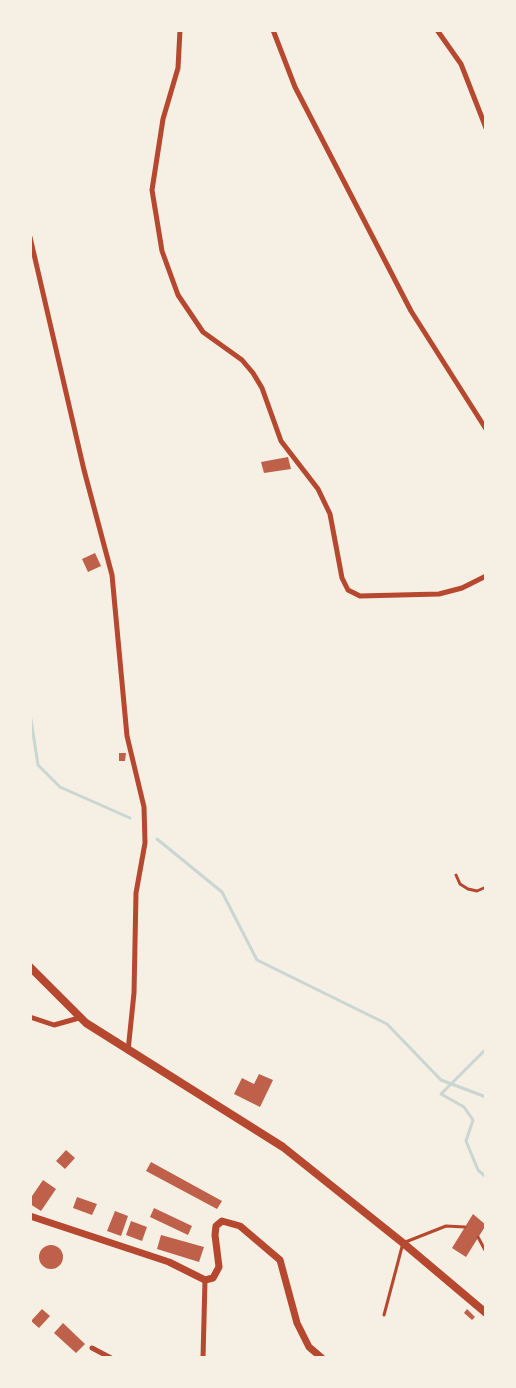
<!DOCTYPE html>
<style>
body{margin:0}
#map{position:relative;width:516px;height:1388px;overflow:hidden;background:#f6efe4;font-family:Rubik,sans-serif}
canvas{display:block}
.frame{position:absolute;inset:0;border:32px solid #f6efe4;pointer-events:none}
</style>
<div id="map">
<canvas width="516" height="1388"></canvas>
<div class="frame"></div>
</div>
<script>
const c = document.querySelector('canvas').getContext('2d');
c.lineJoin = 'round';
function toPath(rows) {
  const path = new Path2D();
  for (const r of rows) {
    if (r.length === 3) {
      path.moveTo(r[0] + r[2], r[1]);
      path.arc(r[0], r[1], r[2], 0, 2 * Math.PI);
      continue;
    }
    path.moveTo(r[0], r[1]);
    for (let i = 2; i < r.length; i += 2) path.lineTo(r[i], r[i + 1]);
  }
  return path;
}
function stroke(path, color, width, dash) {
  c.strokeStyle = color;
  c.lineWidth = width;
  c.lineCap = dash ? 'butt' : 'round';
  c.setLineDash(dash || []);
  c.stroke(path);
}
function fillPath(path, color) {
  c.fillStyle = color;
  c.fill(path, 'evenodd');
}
stroke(toPath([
 [30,713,38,765,60,787,130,818],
 [157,839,222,892,257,960,387,1024,441,1080,486,1097],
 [486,1049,441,1094,464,1107,473,1120,466,1141,478,1170,486,1177]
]), '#c9d6d2', 3);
fillPath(toPath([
 [288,457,291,469,264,473,261,462],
 [95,553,101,566,88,572,82,559],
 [119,753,126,753,125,761,119,761],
 [259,1074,273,1080,260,1107,234,1094,242,1078,254,1084],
 [66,1150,75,1158,65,1169,56,1161],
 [151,1162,222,1201,217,1209,146,1171],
 [43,1180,56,1189,41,1211,30,1204,30,1199],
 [77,1197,97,1204,92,1215,73,1208],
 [154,1208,192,1226,188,1235,150,1217],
 [115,1211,128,1216,121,1236,107,1231],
 [473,1214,486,1225,466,1257,452,1248],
 [131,1221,147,1227,142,1241,126,1235],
 [161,1235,204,1247,199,1262,157,1249],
 [51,1257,12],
 [42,1309,50,1316,39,1328,31,1321],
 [467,1309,475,1317,472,1320,464,1313],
 [63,1323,85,1344,76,1353,54,1333]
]), '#bf614a');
stroke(toPath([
 [456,875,460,884,468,889,477,891,486,887],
 [478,1237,486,1252,486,1269],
 [384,1315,403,1243,446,1226,465,1227]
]), '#b5482f', 3);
stroke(toPath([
 [180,30,178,68,163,119,152,190,162,251,178,295,203,332,242,360,253,373,262,388,281,441,318,489,330,514,342,578,348,590,360,596,439,594,462,588,486,576],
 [273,30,295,87,411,311,486,429],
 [437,30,461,64,486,128],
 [30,237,84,470,112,575,127,736,144,807,145,843,136,893,134,993,128,1051],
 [30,1017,54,1025,79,1018],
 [92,1348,111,1358],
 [203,1358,205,1280]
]), '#b5482f', 5);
stroke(toPath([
 [30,1216,169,1262,205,1280,213,1278,219,1267,215,1235,216,1226,222,1221,240,1226,280,1260,297,1323,309,1347,322,1358]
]), '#b5482f', 7);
stroke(toPath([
 [30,967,86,1023,283,1147,403,1243,486,1313]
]), '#b5482f', 8);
</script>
